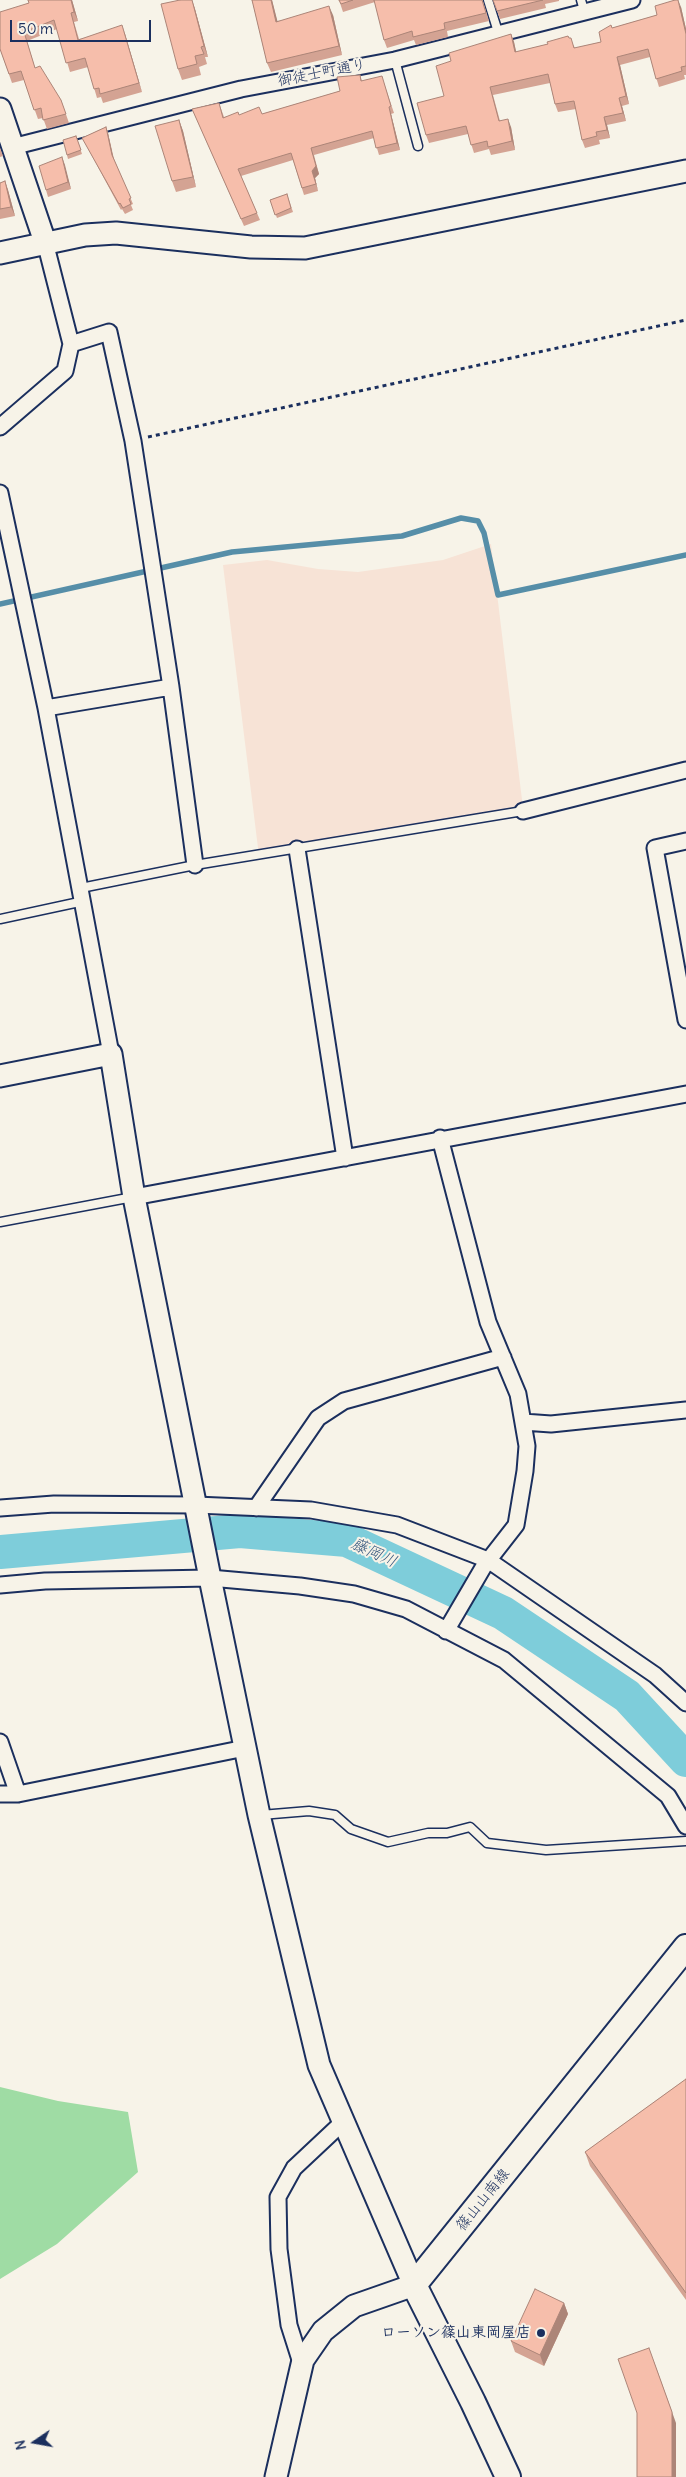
<!DOCTYPE html>
<meta charset="utf-8">
<style>
body{margin:0}
#map{position:relative;width:686px;height:2477px;overflow:hidden;background:#f7f3e8;font-family:Delius,sans-serif}
canvas{display:block}
.north{position:absolute;left:10px;top:2417px;width:50px;height:50px;-webkit-text-stroke:4px #f7f3e8;paint-order:stroke;rotate:258deg;font-size:14px;font-weight:700;line-height:20px;text-align:center;color:#1b2f5e}
.north::after{content:'';display:block;margin:auto;width:18px;height:22px;background:#1b2f5e;clip-path:polygon(50% 0,100% 100%,50% 72%,0 100%)}
.scale{position:absolute;left:10px;top:20px;width:141px;height:22px;box-sizing:border-box;border:2px solid #1b2f5e;border-top:0;padding-left:6px;font-size:15px;line-height:18px;white-space:nowrap;color:#1b2f5e;-webkit-text-stroke:4px #f7f3e8;paint-order:stroke}
</style>
<div id="map">
<canvas width="686" height="2477"></canvas>
<div class="north">N</div>
<div class="scale">50 m</div>
</div>
<script>
const c = document.querySelector('canvas').getContext('2d');
c.lineJoin = 'round';
function fillPath(path, color) {
  c.fillStyle = color;
  c.fill(path, 'evenodd');
}
function toPath(rows) {
  const path = new Path2D();
  for (const r of rows) {
    path.moveTo(r[0], r[1]);
    for (let i = 2; i < r.length; i += 2) path.lineTo(r[i], r[i + 1]);
  }
  return path;
}
function stroke(path, color, width, dash) {
  c.strokeStyle = color;
  c.lineWidth = width;
  c.lineCap = dash ? 'butt' : 'round';
  c.setLineDash(dash || []);
  c.stroke(path);
}
function drawText(font, color, halo, rows, align = 'center') {
  c.font = font + ' Delius,"Klee One",sans-serif';
  c.lineWidth = 4;
  c.setLineDash([]);
  c.textBaseline = 'middle';
  c.strokeStyle = halo;
  c.fillStyle = color;
  for (const [text, x, y, turn = 0] of rows) {
    c.save();
    c.translate(x, y);
    c.rotate((+turn || 0) * Math.PI / 180);
    c.textAlign = isNaN(turn) ? turn : align;
    if (halo) c.strokeText(text, 0, 0);
    c.fillText(text, 0, 0);
    c.restore();
  }
}
fillPath(toPath([
 [491,544,523,808,259,856,223,565,267,560,318,569,358,572,443,560]
]), '#f7e3d6');
fillPath(toPath([
 [0,2087,58,2101,128,2112,138,2172,57,2244,0,2279]
]), '#9fdca4');
stroke(toPath([
 [0,604,232,552,402,536,461,518,478,521,484,533,498,595,686,555]
]), '#568ea8', 5.5);
stroke(toPath([
 [0,1552,240,1531,347,1540,503,1613,627,1696,686,1760]
]), '#7ecdda', 34);
const lane = toPath([
 [488,0,499,35],
 [581,0,585,14],
 [395,60,418,146],
 [81,888,195,865,523,811],
 [0,919,84,901],
 [0,1222,133,1197],
 [261,1815,309,1811,335,1815,351,1829,388,1842,428,1833,447,1833,470,1827,487,1843,546,1850,686,1841]
]);
const street = toPath([
 [12,147,241,89,395,60,632,0],
 [0,427,65,371,71,344,45,242],
 [0,493,46,708,111,1054],
 [171,687,195,865],
 [46,708,171,687,133,441,109,332,71,344],
 [523,811,686,770],
 [686,841,655,848,686,1020],
 [297,849,345,1158],
 [440,1138,488,1322,518,1394,527,1446,525,1471,516,1525,484,1566,446,1631],
 [134,1197,686,1094],
 [523,1422,551,1424,686,1410],
 [0,1508,54,1504,196,1505,311,1510,397,1525,488,1560,655,1675,686,1703],
 [256,1508,318,1418,344,1401,503,1357],
 [0,1585,45,1581,210,1578,300,1586,354,1594,406,1609,504,1660,668,1796,686,1826],
 [0,1742,18,1794],
 [0,1794,18,1794,245,1748],
 [302,2366,289,2325,279,2249,278,2197,294,2168,342,2123]
]);
const secondary = toPath([
 [0,109,45,242],
 [0,253,85,235,116,233,251,247,305,248,686,171],
 [0,1076,111,1054,134,1197,210,1578,259,1815,319,2065,414,2285,354,2306,323,2331,303,2360,276,2477]
]);
const primary = toPath([
 [508,2477,473,2402,414,2285,686,1947]
]);
stroke(lane, '#1b2f5e', 11);
stroke(street, '#1b2f5e', 19);
stroke(secondary, '#1b2f5e', 25);
stroke(primary, '#1b2f5e', 28);
stroke(toPath([
 [148,437,686,320]
]), '#1b2f5e', 3, [4, 4]);
stroke(lane, '#f7f3e8', 8);
stroke(street, '#f7f3e8', 15);
stroke(secondary, '#f7f3e8', 21);
stroke(primary, '#f7f3e8', 24);
fillPath(toPath([
 [72,0,78,21,74,22,79,39,125,34,142,92,103,103,101,97,97,98,88,67,70,72,57,29,27,41,35,68,61,100,69,123,47,129,43,118,38,119,24,80,12,83,0,49,29,3],
 [192,0,195,9,208,57,205,57,207,64,199,67,201,75,182,80,178,69],
 [252,0,272,0,277,21,333,15,342,55,271,72,267,63],
 [339,0,483,0,483,1,489,21,447,31,448,37,416,45,414,40,387,48,384,40,375,2,343,12],
 [493,0,559,0,559,1,545,4,546,8,500,19],
 [681,7,686,29,686,75,684,75,685,79,659,87,650,57,620,65,629,104,622,106,626,121,607,125,610,138,599,140,600,144,585,148,582,140,576,109,558,112,555,104,550,83,493,95,500,121,511,127,515,150,491,155,489,149,474,153,468,134,429,143,426,135,444,96,451,61,511,34,514,42,516,52,548,44,568,36,575,48,601,42,612,28,657,15],
 [360,75,362,81,384,83,394,113,391,114,400,150,379,155,374,138,314,155,319,174,315,178,318,191,304,195,293,160,241,176,260,220,244,226,192,109,219,103,224,117,239,115,262,114,340,91],
 [179,120,183,131,196,187,176,192,172,181],
 [106,127,108,133,114,159,133,204,131,205,133,210,125,214,122,209,121,210,85,143,82,138],
 [76,136,82,154,68,159,67,155],
 [0,148,3,156,0,157],
 [62,157,71,189,48,197,46,190],
 [5,181,8,190,15,216,0,219,0,183],
 [287,194,293,212,277,218,270,200],
 [686,2079,686,2300,590,2166,585,2152],
 [564,2303,568,2314,544,2366,515,2352,511,2341]
]), '#d4a393');
fillPath(toPath([
 [71,0,72,0,78,21,74,12],
 [192,0,195,9,208,57,204,46],
 [271,0,272,0,280,31,276,22],
 [678,0,681,7,686,29,686,34],
 [329,6,333,15,342,55,339,46],
 [122,25,125,34,142,92,139,83],
 [511,34,514,42,518,60,515,52],
 [617,57,620,65,629,104,626,96],
 [619,98,622,106,626,121,623,113],
 [389,107,391,114,400,150,397,143],
 [604,117,607,125,610,138,607,130],
 [508,119,511,127,515,150,512,141],
 [179,120,183,131,196,187,193,177],
 [106,127,108,133,114,161,112,155],
 [311,148,319,174,315,178,318,191,312,171],
 [62,157,65,165,71,189,68,182],
 [5,181,8,190,15,216,11,207],
 [564,2303,568,2314,544,2366,540,2355],
 [653,2359,676,2423,676,2477,672,2477]
]), '#ac8578');
const building = toPath([
 [28,0,71,0,74,12,71,13,78,40,122,25,139,83,100,94,99,88,94,89,85,58,66,63,54,20,24,32,35,68,40,66,61,100,66,114,43,120,41,108,34,110,21,71,9,74,0,49,0,12,29,3,28,0],
 [180,0,192,0,204,46,201,47,204,54,195,56,197,64,178,69,161,4,180,0],
 [252,0,271,0,276,22,329,6,339,46,267,63,252,0],
 [339,0,353,0,341,4,339,0],
 [374,0,482,0,486,13,444,23,445,29,413,37,412,31,384,40,374,0],
 [493,0,543,0,497,11,493,0],
 [675,0,678,0,686,34,686,66,681,67,682,71,656,79,648,49,617,57,626,96,619,98,623,113,604,117,607,130,596,132,597,136,582,140,574,101,555,104,548,74,490,87,499,121,508,119,512,141,488,147,487,141,471,145,466,126,426,135,417,103,444,96,436,66,451,61,449,53,511,34,515,52,548,44,547,42,568,36,569,38,571,38,574,48,601,42,599,32,611,25,612,28,657,15,655,6,675,0],
 [360,75,361,81,382,76,391,106,389,107,397,143,376,148,372,131,311,148,316,166,312,171,316,184,302,188,291,153,238,169,257,213,241,219,192,109,219,103,223,118,238,112,239,115,259,107,262,114,340,91,337,77,360,75],
 [179,120,193,177,172,181,155,126,179,120],
 [106,127,112,155,131,198,129,199,131,204,123,208,120,203,119,204,82,138,106,127],
 [76,136,81,150,67,155,63,140,76,136],
 [62,157,68,182,46,190,39,166,62,157],
 [5,181,11,207,0,209,0,183,5,181],
 [287,194,291,208,275,215,270,200,287,194],
 [686,2079,686,2293,585,2152,686,2079],
 [535,2289,564,2303,540,2355,511,2341,535,2289],
 [649,2348,672,2412,672,2477,637,2477,637,2413,618,2359,649,2348]
]);
fillPath(building, '#f6beab');
stroke(building, '#ac8578', 1);
for (const [x, y, r, color] of [
 [541,2333,5,"#1b2f5e"]
]) {
  const dot = new Path2D();
  dot.arc(x, y, r, 0, 2 * Math.PI);
  c.fillStyle = color;
  c.fill(dot);
  stroke(dot, '#f7f3e8', 2);
}
drawText('15px', '#1b2f5e', '#f7f3e8', [
 ["御徒士町通り",322,73,-11],
 ["篠山山南線",483,2200,-51]
]);
drawText('bold 15px', '#1b2f5e', '#f7f3e8', [
 ["ローソン篠山東岡屋店",531,2333]
], 'right');
drawText('italic 16px', '#34567d', '#f7f3e8', [
 ["藤岡川",374,1553,25]
]);
</script>
